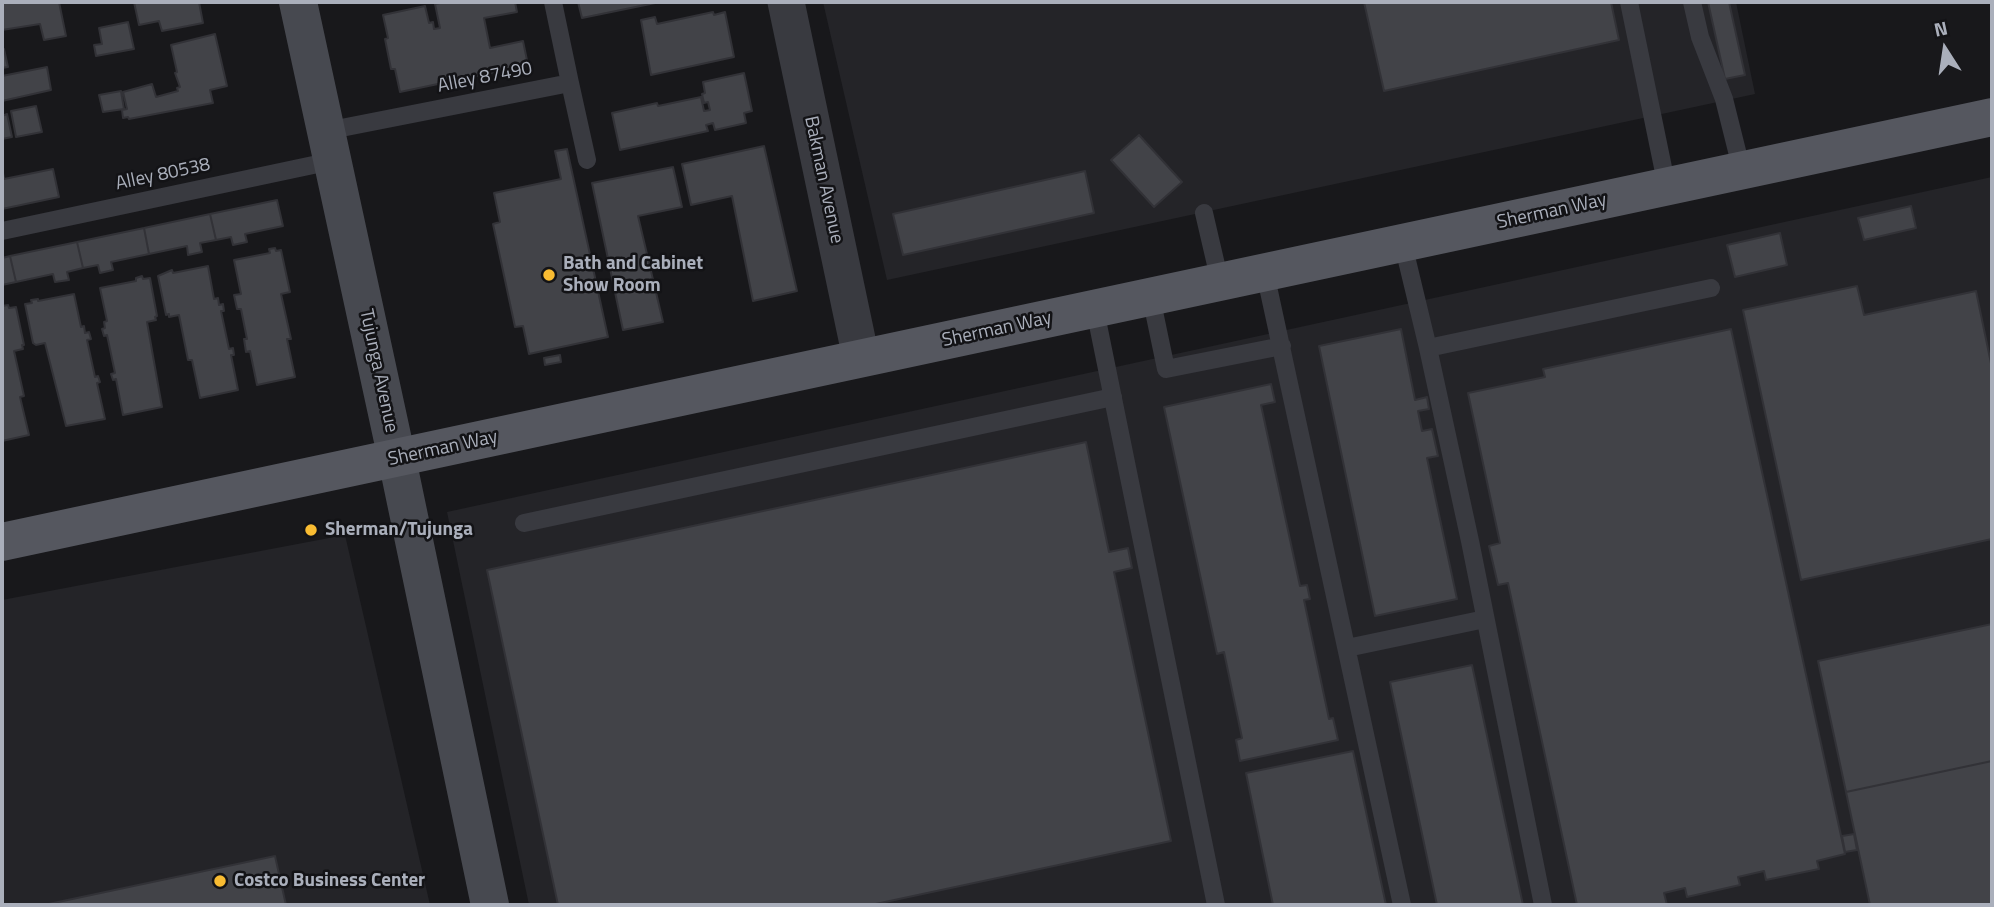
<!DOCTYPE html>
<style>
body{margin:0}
#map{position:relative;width:1994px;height:907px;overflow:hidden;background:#18181b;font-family:"Titillium Web",sans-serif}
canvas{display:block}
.frame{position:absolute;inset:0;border:4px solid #aaafbb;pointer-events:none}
.north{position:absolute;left:1910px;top:14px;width:70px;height:70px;-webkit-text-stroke:5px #131316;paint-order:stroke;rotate:348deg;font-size:19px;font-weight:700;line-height:28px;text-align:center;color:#aaafbb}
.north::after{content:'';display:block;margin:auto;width:24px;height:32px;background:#aaafbb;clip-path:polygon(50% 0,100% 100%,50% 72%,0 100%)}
</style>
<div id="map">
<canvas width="1994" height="907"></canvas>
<div class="frame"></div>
<div class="north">N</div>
</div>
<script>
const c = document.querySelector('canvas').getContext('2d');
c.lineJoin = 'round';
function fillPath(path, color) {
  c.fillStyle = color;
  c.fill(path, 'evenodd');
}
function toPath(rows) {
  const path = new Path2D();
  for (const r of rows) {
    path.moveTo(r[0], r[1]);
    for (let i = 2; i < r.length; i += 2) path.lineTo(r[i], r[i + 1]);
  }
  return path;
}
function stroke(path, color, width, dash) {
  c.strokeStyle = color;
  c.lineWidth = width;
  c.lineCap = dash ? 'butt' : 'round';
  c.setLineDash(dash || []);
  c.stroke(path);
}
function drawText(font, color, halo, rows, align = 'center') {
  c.font = font + ' "Titillium Web",sans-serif';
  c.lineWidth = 5;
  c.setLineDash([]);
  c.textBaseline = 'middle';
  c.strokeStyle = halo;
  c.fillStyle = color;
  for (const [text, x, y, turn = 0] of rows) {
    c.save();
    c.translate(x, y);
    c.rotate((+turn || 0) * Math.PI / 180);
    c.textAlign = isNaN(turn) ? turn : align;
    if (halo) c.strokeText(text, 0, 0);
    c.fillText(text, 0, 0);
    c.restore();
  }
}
fillPath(toPath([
 [823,2,1736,2,1755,94,887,280],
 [1992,177,1992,905,529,905,447,512],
 [345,535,430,905,2,905,2,600]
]), '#242428');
const building = toPath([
 [2,2,59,2,66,36,44,40,40,24,2,30,2,2],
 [134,2,199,2,203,23,162,31,159,21,139,25,134,2],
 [444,2,515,2,517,12,484,18,490,48,523,41,528,65,400,92,395,69,391,69,385,39,388,38,383,15,425,6,429,23,433,22,434,29,440,28,435,4,444,2],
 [578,2,660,2,582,18,578,2],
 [1364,2,1611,2,1619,40,1384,91,1364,2],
 [1708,2,1729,2,1745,75,1725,79,1708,2],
 [713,12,714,15,725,12,734,57,651,75,641,20,655,17,657,24,713,12],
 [128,22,134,49,96,56,94,45,102,44,99,28,128,22],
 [215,34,227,86,210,90,213,103,129,119,128,117,123,118,122,110,127,109,123,92,152,84,156,97,178,91,177,88,180,87,175,73,177,72,171,45,215,34],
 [4,49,8,67,2,68,2,50,4,49],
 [47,67,51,90,2,101,2,76,47,67],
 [744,73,752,111,744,113,746,123,715,130,713,123,706,125,708,131,620,150,612,113,657,103,658,106,701,97,704,111,710,110,708,102,704,103,702,94,705,93,703,82,744,73],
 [121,91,124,109,103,112,99,95,121,91],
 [36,106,42,132,16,137,11,111,36,106],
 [7,114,12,137,2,139,2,116,7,114],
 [1139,135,1182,182,1154,207,1111,160,1139,135],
 [764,146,797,291,753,301,732,196,691,205,682,164,764,146],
 [567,149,608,337,529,354,523,326,515,327,493,224,500,222,494,193,561,179,555,151,567,149],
 [2,167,4,179,53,169,59,197,2,209,2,167],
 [673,167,682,207,638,216,663,322,623,330,592,183,673,167],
 [1085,171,1094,213,903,255,893,214,1085,171],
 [277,200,283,226,245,234,247,242,233,245,231,237,216,240,210,214,277,200],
 [1911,206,1916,228,1864,240,1858,218,1911,206],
 [210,214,216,240,200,243,202,252,188,255,187,246,149,254,144,228,210,214],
 [144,228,149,254,111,262,113,270,100,273,98,265,83,268,77,242,144,228],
 [1780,233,1787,265,1735,277,1727,245,1780,233],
 [77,242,83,268,67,272,69,280,55,282,53,274,16,282,10,256,77,242],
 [275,248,276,251,281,250,290,292,281,294,291,339,287,339,295,377,257,385,250,351,246,352,244,339,247,339,241,309,237,309,234,295,241,294,234,260,270,253,269,249,275,248],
 [10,256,16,282,2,285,2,258,10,256],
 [208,266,214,299,218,298,219,305,223,304,224,311,221,311,229,349,233,348,234,355,231,355,238,390,200,398,192,360,188,360,179,315,169,317,169,314,166,315,158,276,172,270,173,273,208,266],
 [142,276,143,279,150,278,157,316,155,317,156,320,147,322,162,407,123,415,116,379,113,380,111,374,115,373,107,335,104,336,102,329,105,328,104,322,107,321,100,288,136,281,136,278,142,276],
 [1857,286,1864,315,1976,291,1992,368,1992,539,1801,580,1743,310,1857,286],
 [74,294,81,327,84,326,85,333,89,332,91,339,87,340,95,377,98,376,100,382,97,383,105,419,66,426,45,343,36,345,33,343,25,304,32,303,31,300,38,299,38,301,74,294],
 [8,305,9,308,16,307,24,345,22,345,23,349,14,351,24,396,20,397,29,435,2,441,2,306,8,305],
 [1401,329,1415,400,1427,397,1429,409,1418,411,1422,431,1432,429,1438,456,1427,458,1457,599,1375,616,1319,346,1401,329],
 [1731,329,1845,854,1817,861,1819,869,1766,880,1764,871,1738,877,1740,885,1687,897,1685,888,1664,893,1667,905,1577,905,1508,583,1498,585,1489,546,1500,543,1468,393,1545,377,1543,369,1731,329],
 [560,355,561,362,545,365,544,358,560,355],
 [1271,384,1275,402,1261,405,1300,586,1307,585,1310,599,1304,600,1329,719,1333,718,1338,740,1240,761,1236,740,1242,738,1224,652,1217,654,1164,407,1271,384],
 [1086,442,1109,552,1128,548,1132,568,1114,572,1171,841,871,905,558,905,487,570,1086,442],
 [1992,624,1992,761,1846,792,1818,661,1992,624],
 [1472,665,1523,905,1437,905,1390,682,1472,665],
 [1353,751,1386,905,1273,905,1246,773,1353,751],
 [1992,761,1992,905,1870,905,1846,792,1992,761],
 [1854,834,1857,850,1845,852,1842,836,1854,834],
 [275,856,286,905,44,905,275,856]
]);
fillPath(building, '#424348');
stroke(building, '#323237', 2);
stroke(toPath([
 [1629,2,1667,187],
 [1692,2,1700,37,1724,99,1742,171],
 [570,83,587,160],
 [326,131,570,83,553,2],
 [1204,213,1220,282],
 [2,231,332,161],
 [1403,244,1428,348,1711,288],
 [1265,273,1402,905],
 [1151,297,1166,369,1282,346],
 [1095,310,1216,905],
 [1428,348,1470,541,1543,905],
 [524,523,1113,397],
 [1347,648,1485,619]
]), '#393a40', 18);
stroke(toPath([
 [786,2,861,358]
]), '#393a40', 37);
stroke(toPath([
 [298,2,397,459,490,905]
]), '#474950', 38);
stroke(toPath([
 [2,542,1992,117]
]), '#55575f', 38);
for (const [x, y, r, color] of [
 [549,275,7,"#f9bc32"],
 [311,530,7,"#f9bc32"],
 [220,881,7,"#f9bc32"]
]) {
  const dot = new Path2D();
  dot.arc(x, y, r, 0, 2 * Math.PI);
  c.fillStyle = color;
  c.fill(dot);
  stroke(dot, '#131316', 2.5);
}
drawText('19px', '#aaafbb', '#131316', [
 ["Alley 87490",485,78,-11],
 ["Alley 80538",163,175,-12],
 ["Bakman Avenue",823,180,78],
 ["Sherman Way",1552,212,-12],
 ["Sherman Way",997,330,-12],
 ["Tujunga Avenue",378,371,78],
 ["Sherman Way",443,449,-12]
]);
drawText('bold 19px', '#aaafbb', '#131316', [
 ["Bath and Cabinet",563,264],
 ["Show Room",563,286],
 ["Sherman/Tujunga",325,530],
 ["Costco Business Center",234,881]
], 'left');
</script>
